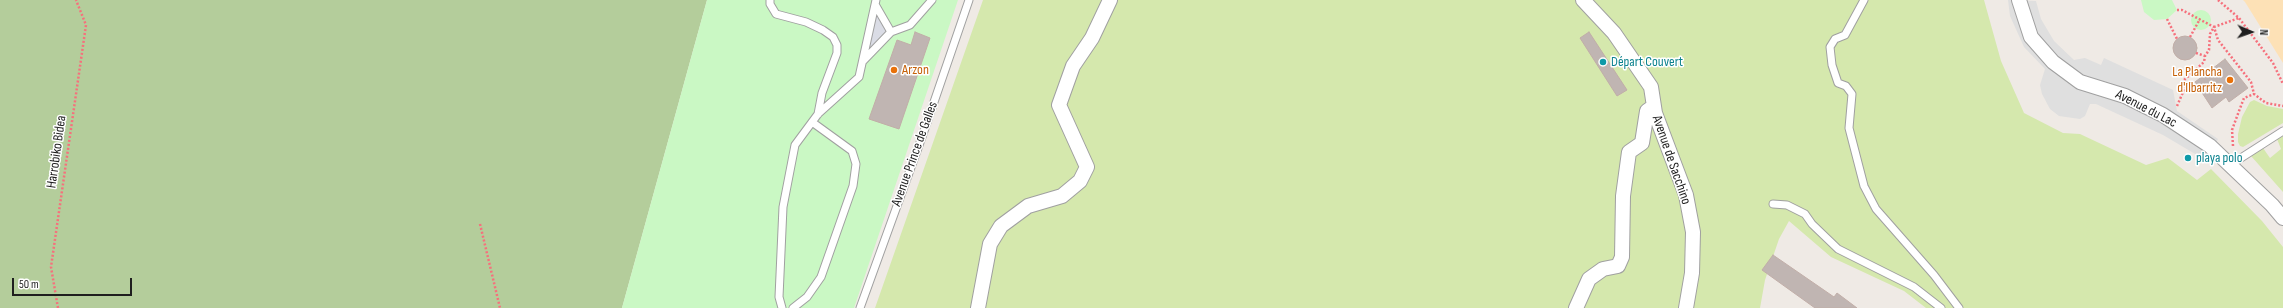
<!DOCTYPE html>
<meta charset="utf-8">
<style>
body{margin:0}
#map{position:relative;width:2283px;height:308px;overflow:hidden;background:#efeae5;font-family:"Sofia Sans Condensed",sans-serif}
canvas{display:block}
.north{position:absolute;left:2231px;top:12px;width:40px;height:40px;-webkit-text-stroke:3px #fff;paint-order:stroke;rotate:92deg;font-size:11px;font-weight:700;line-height:16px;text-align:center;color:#1f1f1f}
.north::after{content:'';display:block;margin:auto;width:14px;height:18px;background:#1f1f1f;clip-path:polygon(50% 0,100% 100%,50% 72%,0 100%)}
.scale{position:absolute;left:12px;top:278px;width:120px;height:18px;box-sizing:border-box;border:2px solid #1f1f1f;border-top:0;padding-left:5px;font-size:12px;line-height:14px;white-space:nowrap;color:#1f1f1f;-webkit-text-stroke:3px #fff;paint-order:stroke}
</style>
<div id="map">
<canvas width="2283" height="308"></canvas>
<div class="north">N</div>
<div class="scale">50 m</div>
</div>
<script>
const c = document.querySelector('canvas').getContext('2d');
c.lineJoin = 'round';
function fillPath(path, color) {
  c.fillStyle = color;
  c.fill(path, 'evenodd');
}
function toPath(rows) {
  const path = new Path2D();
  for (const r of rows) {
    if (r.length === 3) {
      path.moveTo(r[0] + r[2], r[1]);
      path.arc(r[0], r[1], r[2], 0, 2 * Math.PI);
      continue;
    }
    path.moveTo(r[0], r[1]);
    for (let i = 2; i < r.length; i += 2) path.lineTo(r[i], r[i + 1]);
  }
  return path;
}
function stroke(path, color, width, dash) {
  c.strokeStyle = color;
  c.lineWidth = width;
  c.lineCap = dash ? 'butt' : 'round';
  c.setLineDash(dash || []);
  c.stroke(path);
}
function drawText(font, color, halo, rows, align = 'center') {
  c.font = font + ' "Sofia Sans Condensed",sans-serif';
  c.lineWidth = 3;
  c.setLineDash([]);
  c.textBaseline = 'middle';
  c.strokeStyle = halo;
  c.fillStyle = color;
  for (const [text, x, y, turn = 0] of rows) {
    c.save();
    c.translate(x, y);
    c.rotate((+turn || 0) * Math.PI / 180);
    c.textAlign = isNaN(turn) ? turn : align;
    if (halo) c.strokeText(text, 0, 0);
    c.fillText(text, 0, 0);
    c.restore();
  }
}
fillPath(toPath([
 [983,0,1984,0,2001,61,2024,113,2063,133,2080,134,2146,165,2168,158,2197,180,2211,169,2262,221,2283,247,2283,308,1926,308,1904,291,1831,257,1789,221,1779,239,1765,280,1760,308,875,308],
 [2254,100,2267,106,2283,109,2283,123,2243,147,2240,146,2238,142,2238,134,2242,117,2250,102],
 [2283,136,2283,192,2251,156,2263,148,2270,158,2281,149,2277,139]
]), '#d5e8ad');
fillPath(toPath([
 [0,0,707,0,622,308,0,308]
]), '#b4cd9b');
fillPath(toPath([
 [2243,0,2283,0,2283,63,2245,2]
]), '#fde1b6');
fillPath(toPath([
 [707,0,958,0,854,308,622,308],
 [2141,0,2172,0,2177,10,2167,19,2154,20,2144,12],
 [2201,20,10]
]), '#caf8c4');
fillPath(toPath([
 [2008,0,2036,1,2041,19,2054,41,2074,60,2085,58,2101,65,2104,58,2173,90,2177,111,2218,139,2207,161,2163,135,2096,104,2090,104,2085,116,2080,119,2059,116,2050,109,2042,94,2040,85,2045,69,2024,47,2010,16]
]), '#dfdfdf');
fillPath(toPath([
 [876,6,891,32,863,61]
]), '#dadce5');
const building = toPath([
 [915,32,930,38,899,129,869,119,897,40,911,45,915,32],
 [1589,32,1627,90,1617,96,1580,38,1589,32],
 [2185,48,12],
 [2225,59,2248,88,2229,102,2226,97,2212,108,2195,82,2225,59],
 [1773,255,1834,297,1837,293,1857,308,1815,308,1762,270,1773,255]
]);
fillPath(building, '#c0b5b2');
stroke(building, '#c1aea8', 1);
const lane = toPath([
 [770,0,770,4,776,14,806,22,823,30,833,37,837,45,837,53,822,93,818,114],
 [1864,0,1845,35,1835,39,1830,47,1832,65,1838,83,1846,86,1852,94,1849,128,1864,186,1876,209,1934,275,1959,308],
 [876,6,891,32],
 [863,61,891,32,910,25,932,0],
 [2230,165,2283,131],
 [1773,204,1787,205,1805,214,1812,224,1838,249,1914,287,1941,308],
 [782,308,779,297,783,207,795,145,818,114,859,77,876,0],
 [793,308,807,297,821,277,853,186,856,164,852,151,812,122],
 [860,308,922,137,969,0]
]);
const street = toPath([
 [1583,0,1614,33,1651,87,1655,113,1686,195,1693,232,1692,273,1686,308],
 [2019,0,2031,37,2053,62,2080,82,2125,96,2163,115,2210,146,2272,205,2283,218],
 [978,308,990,244,1001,226,1028,206,1062,196,1080,181,1087,167,1059,105,1073,66,1092,38,1110,0],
 [1576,308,1589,279,1603,269,1618,266,1622,257,1623,196,1629,152,1642,143,1647,111,1654,106]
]);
stroke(lane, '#a0a0a0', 9);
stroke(street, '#a0a0a0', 16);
stroke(toPath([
 [2218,0,2239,18,2273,63,2283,84],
 [2177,10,2182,10,2214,27,2218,40,2251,82,2254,94,2266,103,2283,106],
 [2167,19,2177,39],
 [2190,37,2200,19],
 [2196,53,2205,56],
 [2177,106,2184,90,2183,81,2204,62,2205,56,2209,50,2210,34,2214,27,2239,18],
 [2233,146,2232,130,2239,111,2244,98,2254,94],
 [480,224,500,308],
 [58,308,51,267,86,25,76,0]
]), '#f6707c', 2.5, [2, 2]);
stroke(lane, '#fff', 7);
stroke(street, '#fff', 14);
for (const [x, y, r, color] of [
 [1603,62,4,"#0f9aa8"],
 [894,70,4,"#e8710a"],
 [2230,80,4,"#e8710a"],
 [2188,158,4,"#0f9aa8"]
]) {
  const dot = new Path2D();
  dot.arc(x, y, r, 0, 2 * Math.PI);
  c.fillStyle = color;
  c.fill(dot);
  stroke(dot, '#fff', 1.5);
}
drawText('14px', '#0d838f', '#fff', [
 ["Départ Couvert",1611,62],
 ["playa polo",2196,158]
], 'left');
drawText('14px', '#c56008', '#fff', [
 ["Arzon",902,70],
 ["La Plancha",2222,72,"right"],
 ["d'Ilbarritz",2222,88,"right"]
], 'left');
drawText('14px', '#1f1f1f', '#fff', [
 ["Avenue du Lac",2146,109,27],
 ["Harrobiko Bidea",57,152,-82],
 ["Avenue Prince de Galles",915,154,-70],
 ["Avenue de Sacchino",1671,160,71]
]);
</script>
